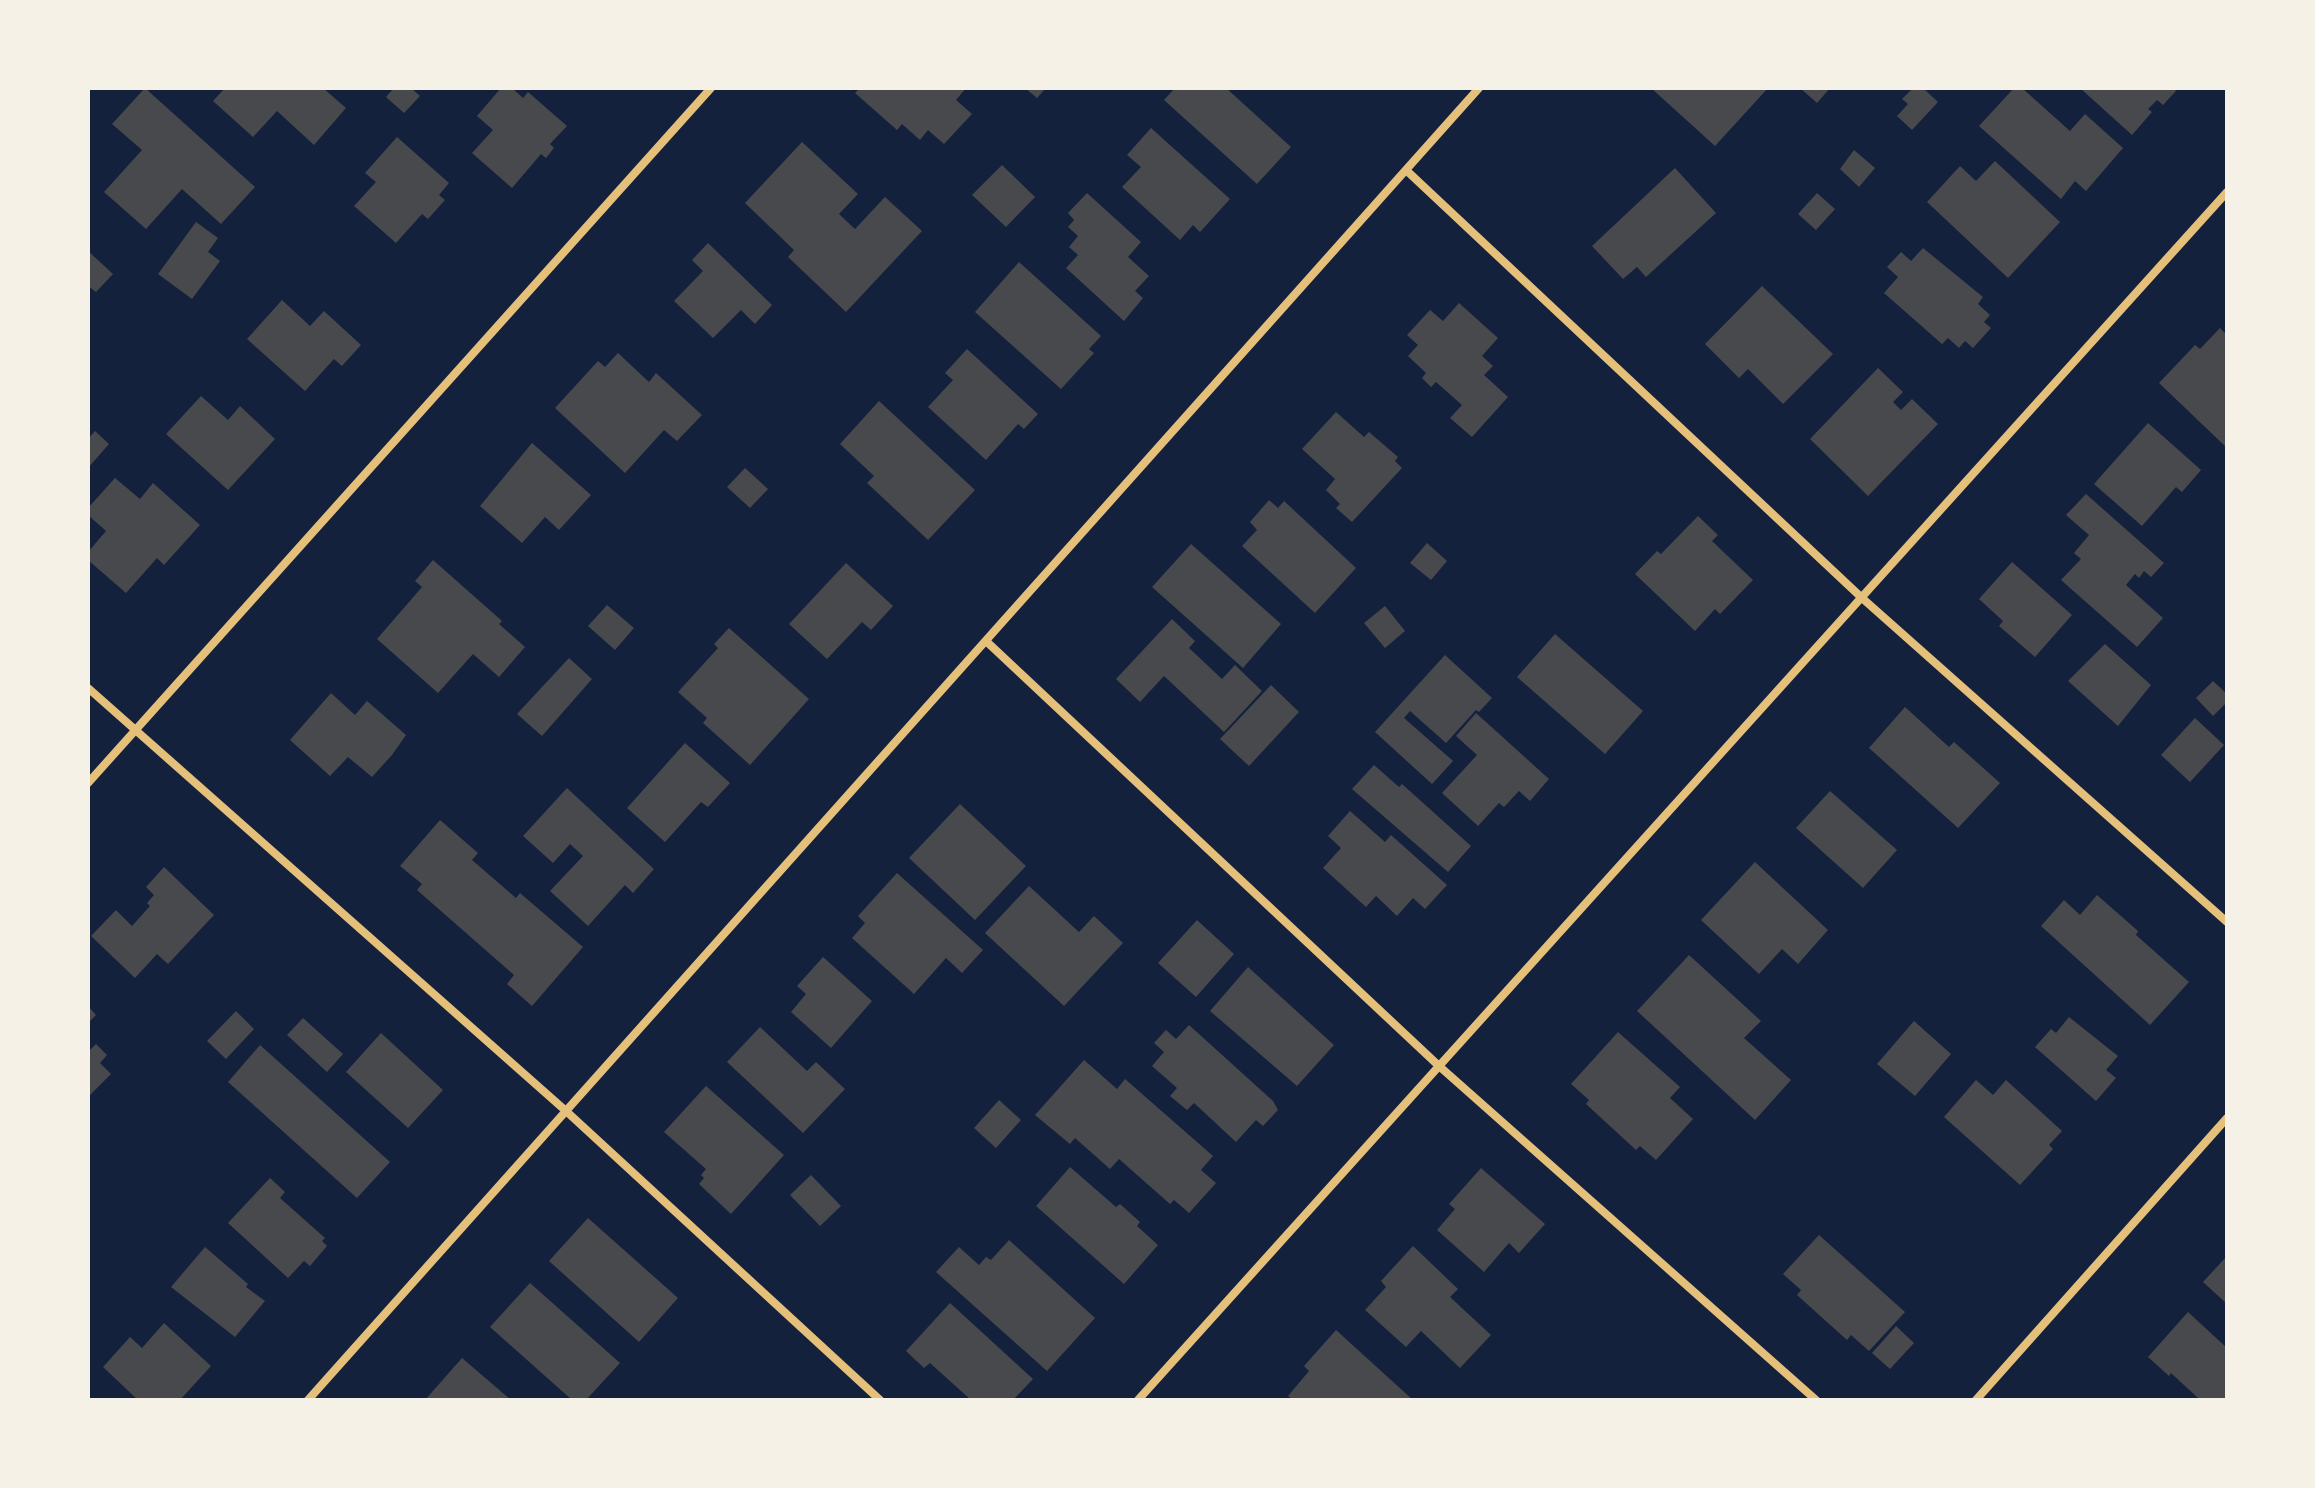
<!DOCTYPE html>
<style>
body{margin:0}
#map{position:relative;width:2315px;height:1488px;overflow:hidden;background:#14213d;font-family:Spectral,serif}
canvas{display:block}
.frame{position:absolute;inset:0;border:90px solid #f6f1e7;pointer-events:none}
</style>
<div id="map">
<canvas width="2315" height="1488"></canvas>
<div class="frame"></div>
</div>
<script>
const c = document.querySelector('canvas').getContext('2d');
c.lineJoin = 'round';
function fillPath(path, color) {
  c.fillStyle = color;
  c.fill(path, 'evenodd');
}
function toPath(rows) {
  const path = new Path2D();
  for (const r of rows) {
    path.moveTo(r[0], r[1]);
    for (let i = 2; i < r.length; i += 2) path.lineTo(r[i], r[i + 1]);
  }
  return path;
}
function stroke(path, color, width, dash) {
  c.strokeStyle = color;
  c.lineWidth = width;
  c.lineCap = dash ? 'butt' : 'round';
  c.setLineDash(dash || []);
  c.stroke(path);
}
fillPath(toPath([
 [145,88,255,187,221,224,182,189,146,229,104,192,142,150,112,124],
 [225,88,323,88,346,108,314,145,277,111,253,137,213,101],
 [394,88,411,88,420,96,404,113,386,97],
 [501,88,512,88,523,98,528,92,567,126,550,144,554,148,546,158,541,154,512,188,472,153,493,130,477,116],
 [860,88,966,88,956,100,972,114,944,144,928,130,920,140,902,124,897,130,855,93],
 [1025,88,1046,88,1037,98],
 [1175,88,1226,88,1291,147,1257,184,1164,100],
 [1651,88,1768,88,1715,146],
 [1800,88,1830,88,1817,103],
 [1913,88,1923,88,1938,102,1912,130,1897,116,1908,104,1902,99],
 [2014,88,2022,88,2070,131,2085,114,2123,148,2086,191,2075,181,2061,199,1979,126],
 [2080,88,2173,88,2176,91,2163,105,2157,100,2148,109,2152,112,2132,135],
 [1151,128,1230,199,1200,232,1193,225,1180,240,1122,187,1141,167,1127,155],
 [397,137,449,183,439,195,445,200,428,219,422,214,396,243,354,206,376,182,365,173],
 [802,142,858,194,839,214,855,229,885,197,922,231,846,312,788,257,794,250,745,203],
 [1854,150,1875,168,1859,187,1840,169],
 [1995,161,2060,222,2008,278,1927,202,1960,166,1976,181],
 [1002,165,1035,197,1006,227,972,195],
 [1675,168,1716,213,1646,277,1637,267,1623,279,1592,246],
 [1087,193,1141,242,1128,257,1149,276,1135,291,1143,298,1124,321,1066,268,1078,255,1069,247,1078,236,1068,227,1074,220,1068,213],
 [1817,193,1835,209,1816,230,1798,214],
 [196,222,218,238,208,252,220,261,192,299,158,274],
 [708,243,772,305,755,324,741,310,713,338,674,301,703,271,692,260],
 [1923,248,1983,297,1978,304,1990,315,1984,322,1991,328,1973,348,1965,341,1959,348,1948,338,1942,344,1884,293,1898,277,1887,267,1901,252,1911,261],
 [88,251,113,274,96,292,88,286],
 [1019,262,1101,336,1089,349,1094,353,1061,389,975,312],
 [1762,286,1833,354,1783,404,1748,369,1739,378,1705,344],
 [282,300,310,326,324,311,361,345,342,366,334,359,305,391,247,339],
 [1459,303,1498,338,1482,356,1493,366,1484,375,1508,397,1472,437,1450,418,1462,405,1436,382,1431,387,1422,378,1426,373,1408,356,1418,345,1407,335,1430,310,1443,321],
 [2220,328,2227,335,2227,448,2159,383,2195,345,2200,349],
 [967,349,1038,414,1024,429,1018,424,986,460,928,407,953,380,945,373],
 [618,353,649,382,656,373,702,415,677,441,664,430,625,473,555,408,598,361,605,367],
 [1878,368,1903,392,1893,402,1901,410,1912,399,1938,424,1868,496,1810,439],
 [201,396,228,420,240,406,275,439,228,490,166,434],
 [879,401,975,490,928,540,867,483,874,476,840,444],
 [1336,412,1364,437,1369,432,1398,457,1395,461,1402,468,1352,522,1336,508,1340,504,1326,490,1335,479,1302,449],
 [2148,423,2201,470,2182,492,2176,487,2142,526,2094,484],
 [95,431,109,444,88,468,88,439],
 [532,443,591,495,559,530,545,517,522,543,480,506],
 [745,468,768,489,750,508,727,487],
 [115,478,140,499,153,483,200,525,164,565,157,558,126,593,88,560,88,552,106,531,88,515,88,508],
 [2086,494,2164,563,2151,577,2144,571,2139,578,2135,574,2126,585,2163,618,2137,647,2061,580,2081,559,2074,553,2089,535,2066,515],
 [1269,500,1278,508,1284,501,1356,568,1315,613,1242,546,1257,530,1250,522],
 [1698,516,1718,535,1712,541,1753,580,1720,614,1715,609,1695,631,1635,574,1657,551,1661,554],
 [1427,543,1447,561,1431,580,1410,563],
 [1191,544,1281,624,1243,668,1152,587],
 [433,560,502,621,499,624,525,647,499,677,473,654,438,693,377,639,422,587,415,581],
 [2012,562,2072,615,2035,657,1999,626,2003,621,1979,599],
 [846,563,893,606,871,630,862,622,827,659,789,624],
 [607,605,634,628,615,650,588,626],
 [1385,606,1405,631,1385,648,1364,623],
 [1172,619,1195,641,1189,648,1222,679,1235,665,1262,691,1224,732,1164,676,1140,702,1116,679],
 [729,628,809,699,750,765,703,723,707,718,678,692,718,648,714,644],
 [1555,634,1643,711,1605,754,1517,677],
 [2105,644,2151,685,2118,726,2068,681],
 [1445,655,1492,698,1479,712,1476,710,1446,743,1410,711,1404,718,1453,761,1432,784,1375,732],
 [569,658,592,679,542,736,517,714],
 [2213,681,2227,694,2227,702,2213,716,2196,698],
 [1271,685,1299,712,1249,766,1220,739],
 [331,693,355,715,367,701,406,735,392,755,372,777,348,757,330,776,290,740],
 [1905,707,1949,747,1954,742,2000,783,1958,828,1869,748],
 [1476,713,1549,779,1530,801,1519,791,1504,807,1499,803,1478,826,1442,793,1477,755,1456,736],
 [2195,718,2224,745,2190,782,2161,755],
 [685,743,730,783,708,807,701,802,665,842,627,808],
 [1374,765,1399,787,1402,784,1471,846,1448,872,1352,789],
 [567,788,654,869,633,893,625,885,588,926,550,891,583,856,570,844,553,863,523,836],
 [1830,791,1897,850,1863,888,1796,828],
 [960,804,1026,866,975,920,909,858],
 [1350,811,1385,842,1391,835,1447,885,1425,909,1413,898,1397,916,1376,896,1366,907,1323,868,1341,848,1328,836],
 [440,820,478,853,472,860,516,898,520,893,583,947,532,1006,507,984,514,975,417,890,422,884,400,866],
 [1755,862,1828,930,1798,964,1782,949,1759,974,1701,920],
 [164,867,214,915,168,964,157,954,135,978,91,936,116,910,132,926,150,906,147,903,154,895,146,887],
 [897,873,983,950,962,973,946,958,914,994,852,938,865,923,858,916],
 [1029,886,1079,932,1094,916,1123,943,1064,1006,985,933],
 [2097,895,2138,931,2136,935,2189,982,2150,1025,2041,926,2064,900,2080,915],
 [1197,920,1234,954,1196,997,1158,963],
 [1689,955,1761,1021,1744,1038,1791,1080,1755,1120,1637,1011],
 [823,957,872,1001,831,1048,791,1012,806,994,797,986],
 [1248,967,1334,1045,1297,1086,1210,1011],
 [88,1006,96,1015,88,1023],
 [236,1011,254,1029,226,1059,207,1041],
 [2069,1017,2118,1056,2106,1070,2116,1078,2096,1101,2035,1047,2051,1029,2056,1033],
 [303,1018,343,1054,327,1072,287,1035],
 [1914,1021,1951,1054,1915,1096,1877,1064],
 [1189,1025,1273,1101,1278,1110,1263,1126,1256,1120,1236,1142,1194,1103,1187,1110,1170,1096,1177,1088,1152,1066,1164,1052,1154,1043,1166,1030,1176,1039],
 [760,1027,807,1071,816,1062,845,1089,803,1133,727,1062],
 [1618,1032,1680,1087,1670,1098,1693,1119,1656,1160,1640,1146,1636,1150,1586,1104,1589,1100,1571,1084],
 [381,1033,443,1090,408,1128,346,1072],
 [96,1044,107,1055,100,1063,111,1074,88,1097,88,1052],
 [260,1045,390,1162,357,1198,228,1082],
 [1084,1060,1117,1089,1125,1079,1213,1156,1201,1170,1216,1183,1189,1213,1174,1200,1170,1204,1119,1159,1110,1169,1075,1138,1070,1144,1035,1115],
 [1976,1080,1993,1095,2006,1080,2062,1131,2049,1145,2053,1149,2020,1185,1944,1117],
 [706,1086,784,1155,731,1214,699,1184,704,1178,701,1175,706,1169,664,1132],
 [999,1100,1021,1120,996,1148,974,1128],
 [1070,1167,1116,1207,1120,1204,1140,1222,1137,1226,1158,1245,1124,1284,1036,1206],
 [1481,1168,1545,1224,1519,1253,1509,1243,1484,1272,1437,1230,1455,1209,1449,1204],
 [811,1175,841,1206,820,1226,790,1195],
 [270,1178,285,1192,280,1198,325,1238,322,1241,327,1246,310,1266,304,1261,288,1278,228,1223],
 [588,1218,678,1298,639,1342,549,1261],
 [1819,1235,1905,1312,1869,1351,1851,1335,1847,1340,1797,1295,1801,1290,1783,1274],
 [1009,1240,1095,1318,1047,1371,936,1272,959,1247,979,1265,986,1257,991,1260],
 [1413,1246,1458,1289,1450,1297,1491,1335,1460,1368,1421,1331,1406,1347,1365,1310,1386,1287,1381,1281],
 [205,1247,248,1284,246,1287,265,1301,235,1337,171,1287],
 [2227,1256,2227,1304,2203,1282],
 [530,1283,620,1363,586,1400,572,1400,490,1327],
 [950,1303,1033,1379,1013,1400,971,1400,930,1363,924,1368,906,1351],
 [2188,1312,2227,1348,2227,1400,2196,1400,2198,1398,2171,1373,2169,1376,2148,1357],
 [164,1323,211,1366,180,1400,138,1400,103,1367,130,1337,142,1348],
 [1896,1326,1914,1343,1890,1369,1872,1353],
 [1336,1330,1413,1400,1293,1400,1288,1396,1309,1371,1304,1366],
 [462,1358,511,1400,425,1400]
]), '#48494c');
stroke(toPath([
 [1406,170,1862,598,2227,922],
 [986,641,1439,1066,1816,1400],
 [88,688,566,1111,880,1400],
 [88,783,711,88],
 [308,1400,1479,88],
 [1138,1400,2227,192],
 [1976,1400,2227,1118]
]), '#e5c07b', 8);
</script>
